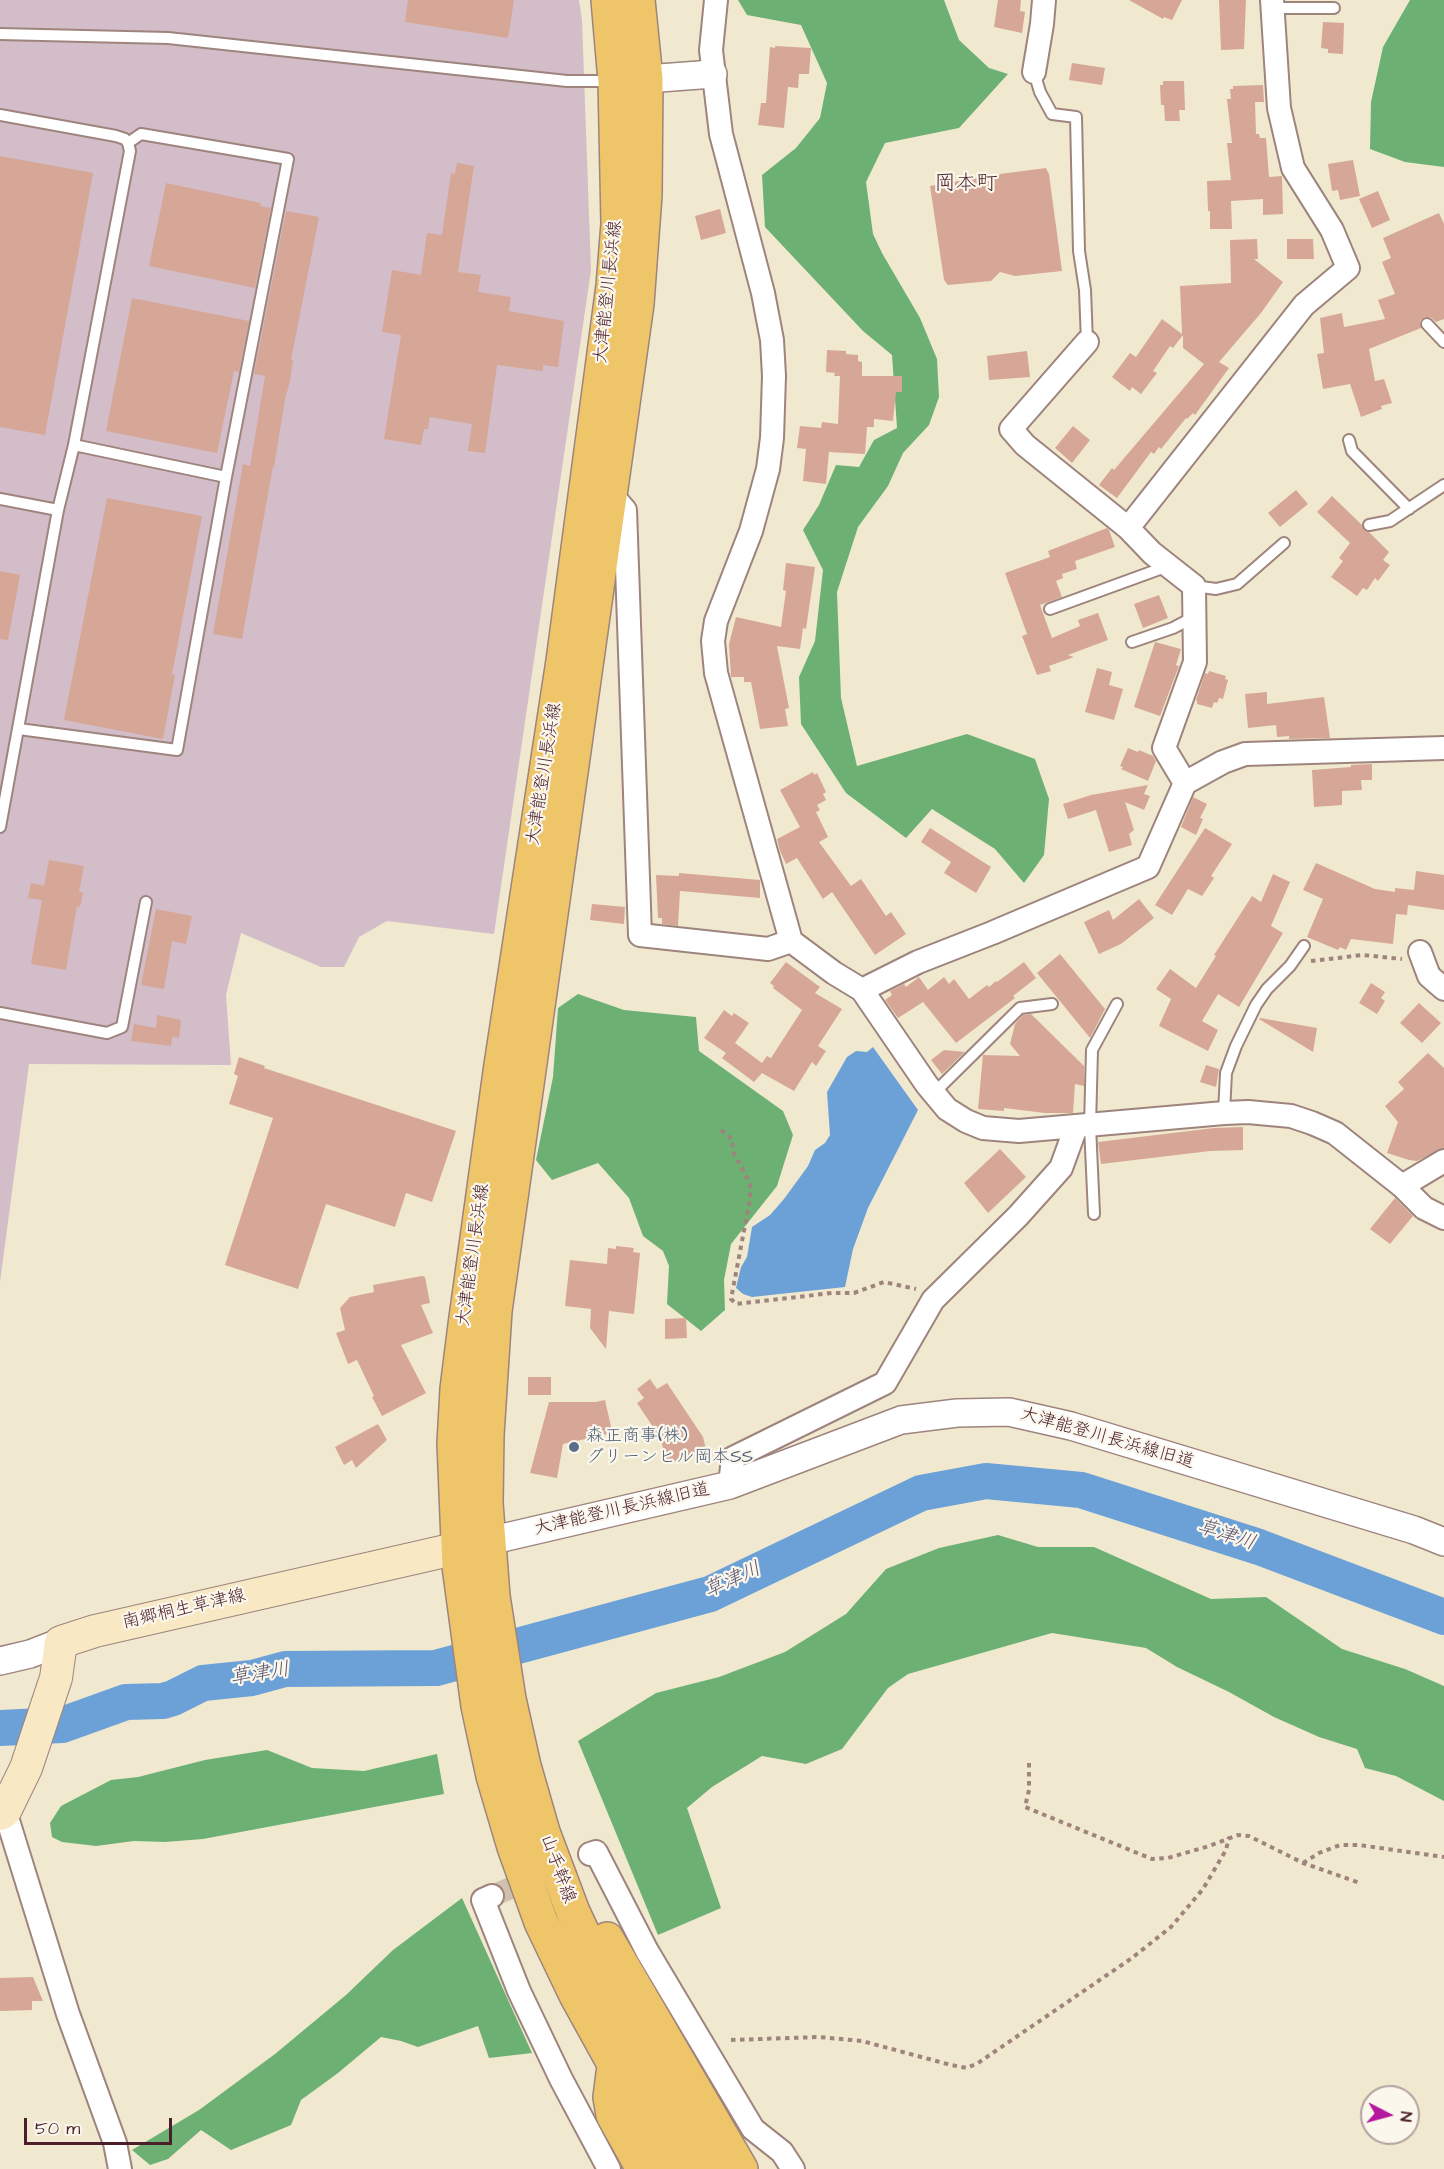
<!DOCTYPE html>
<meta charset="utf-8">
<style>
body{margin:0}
#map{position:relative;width:1444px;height:2169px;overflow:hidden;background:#f1e9cf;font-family:"Architects Daughter",sans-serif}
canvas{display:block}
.north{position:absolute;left:1360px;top:2085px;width:60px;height:60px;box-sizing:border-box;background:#fbf7ec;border:2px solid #b4a19f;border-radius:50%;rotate:96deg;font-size:16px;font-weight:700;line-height:24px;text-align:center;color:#4a1f2b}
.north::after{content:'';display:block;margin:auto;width:21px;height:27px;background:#b5179e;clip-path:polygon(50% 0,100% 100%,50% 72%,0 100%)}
.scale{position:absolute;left:24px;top:2118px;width:148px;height:27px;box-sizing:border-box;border:3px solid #4a1f2b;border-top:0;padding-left:8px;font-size:18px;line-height:21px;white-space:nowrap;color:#4a1f2b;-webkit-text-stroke:4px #fbf7ec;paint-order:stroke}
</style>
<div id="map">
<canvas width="1444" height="2169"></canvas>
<div class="north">N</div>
<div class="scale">50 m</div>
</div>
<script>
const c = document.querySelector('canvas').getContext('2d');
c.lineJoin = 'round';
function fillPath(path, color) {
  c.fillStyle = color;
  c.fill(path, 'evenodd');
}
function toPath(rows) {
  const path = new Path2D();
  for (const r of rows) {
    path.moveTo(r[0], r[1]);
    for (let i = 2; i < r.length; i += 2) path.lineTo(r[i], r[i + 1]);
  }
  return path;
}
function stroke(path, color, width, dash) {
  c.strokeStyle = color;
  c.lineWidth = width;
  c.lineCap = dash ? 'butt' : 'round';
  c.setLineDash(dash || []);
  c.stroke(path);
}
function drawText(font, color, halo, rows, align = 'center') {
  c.font = font + ' "Architects Daughter","Klee One",sans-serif';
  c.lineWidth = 4.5;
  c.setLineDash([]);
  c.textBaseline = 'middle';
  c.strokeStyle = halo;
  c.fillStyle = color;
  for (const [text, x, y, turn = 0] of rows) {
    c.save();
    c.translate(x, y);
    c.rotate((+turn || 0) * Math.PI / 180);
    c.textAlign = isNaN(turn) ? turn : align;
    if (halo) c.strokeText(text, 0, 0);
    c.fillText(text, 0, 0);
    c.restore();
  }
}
fillPath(toPath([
 [0,0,579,0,582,20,591,270,494,934,387,921,359,937,344,967,321,967,241,933,226,995,231,1065,29,1064,0,1282]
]), '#d2bdc8');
fillPath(toPath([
 [738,0,944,0,959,40,989,68,1008,74,959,128,885,143,866,182,873,234,882,253,920,318,937,359,939,397,929,425,903,453,888,486,858,527,837,592,841,698,857,766,967,734,1035,759,1049,799,1044,855,1024,883,995,849,932,809,906,838,846,793,801,724,799,677,815,641,823,570,803,530,819,505,836,465,859,467,874,440,897,428,892,355,863,331,765,227,762,175,796,148,820,118,827,83,801,25,747,15],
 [1410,0,1444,0,1444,167,1405,162,1370,149,1371,102,1383,47],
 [578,994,624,1010,696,1017,699,1051,783,1111,793,1135,777,1186,731,1244,724,1280,725,1310,701,1331,667,1304,669,1266,663,1251,643,1236,629,1198,598,1163,552,1180,536,1160,553,1077,558,1008],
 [998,1535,1038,1547,1094,1547,1211,1599,1266,1597,1342,1649,1405,1669,1444,1686,1444,1801,1396,1776,1365,1768,1357,1749,1319,1737,1274,1717,1229,1692,1177,1667,1146,1648,1052,1633,908,1674,888,1688,842,1749,806,1764,762,1756,712,1787,687,1808,721,1908,658,1935,578,1741,656,1693,719,1677,785,1652,846,1614,886,1569,939,1548],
 [267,1750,312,1768,364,1771,437,1754,444,1794,203,1839,165,1842,134,1841,96,1846,62,1842,52,1837,50,1823,61,1806,111,1780,138,1777,205,1760],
 [462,1898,532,2053,489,2058,478,2026,418,2047,401,2041,381,2037,338,2073,301,2100,291,2125,231,2150,201,2130,168,2159,150,2165,132,2150,199,2110,275,2054,346,1995,393,1950]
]), '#6db074');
fillPath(toPath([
 [873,1047,918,1110,868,1208,853,1249,845,1287,752,1297,743,1294,736,1288,741,1267,747,1257,752,1227,770,1215,784,1199,808,1166,815,1150,825,1143,830,1135,827,1092,847,1057,856,1051,867,1052]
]), '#6ca1d8');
stroke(toPath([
 [0,1728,62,1725,126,1702,163,1701,173,1698,203,1683,252,1678,285,1669,436,1668,710,1594,921,1493,986,1481,1081,1490,1259,1547,1444,1617]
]), '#6ca1d8', 36);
fillPath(toPath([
 [408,0,514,0,508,38,405,22],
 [998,0,1021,0,1020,11,1025,12,1022,33,994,27],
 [1129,0,1182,0,1172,20,1164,17,1163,19],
 [1219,0,1246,0,1244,49,1221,50],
 [1323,22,1344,23,1343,54,1328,53,1328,49,1321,48],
 [775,46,811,48,809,74,799,74,798,88,788,87,784,128,758,125,761,103,766,103,770,47,775,48],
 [1072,63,1105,68,1102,85,1069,80],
 [1163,81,1184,81,1185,110,1179,110,1180,121,1165,121,1164,105,1161,105,1160,85,1163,85],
 [1263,85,1264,102,1255,102,1256,134,1259,134,1260,138,1266,138,1269,177,1282,176,1283,214,1263,215,1263,199,1231,201,1232,229,1210,229,1210,211,1208,211,1207,181,1231,180,1227,143,1232,143,1227,99,1231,99,1230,89,1233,89,1233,86],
 [0,156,93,173,45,435,0,427],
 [1353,160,1360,196,1340,200,1338,190,1332,191,1328,164],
 [457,163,474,166,458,272,481,275,478,292,511,297,509,311,564,321,558,367,543,365,543,371,497,365,485,453,468,451,472,424,430,417,428,429,424,429,421,445,384,439,401,335,382,332,392,270,421,275,427,233,442,235,451,173,455,174],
 [1046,168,1049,174,1062,271,1015,276,1000,272,991,281,948,285,944,280,930,186,976,178,991,182,1000,174],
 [166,183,261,203,260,206,271,208,255,288,149,266],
 [1378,191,1390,220,1372,228,1359,199],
 [720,209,726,233,701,240,695,216],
 [286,211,319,217,291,360,293,360,290,381,285,399,274,467,273,466,242,639,213,634,243,464,250,466,255,437,265,376,254,374],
 [1439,213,1444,224,1444,319,1436,322,1430,317,1425,317,1420,321,1421,328,1369,349,1375,381,1384,379,1392,403,1381,406,1382,409,1361,417,1350,384,1323,389,1317,354,1324,353,1320,318,1342,313,1344,327,1385,319,1378,300,1395,294,1382,262,1391,258,1383,238],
 [1257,239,1258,259,1254,259,1283,282,1261,313,1219,362,1229,368,1195,415,1193,413,1187,419,1186,418,1161,449,1159,447,1154,454,1151,452,1117,498,1099,485,1112,468,1114,470,1204,364,1183,348,1183,335,1173,348,1170,346,1153,371,1157,373,1141,394,1132,387,1130,391,1112,377,1130,353,1136,357,1162,319,1182,334,1180,286,1231,283,1230,240],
 [1287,239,1313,239,1314,259,1287,259],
 [132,298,249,321,239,372,234,371,217,453,106,431],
 [827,350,846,351,846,354,858,355,858,361,862,362,862,376,902,376,902,392,896,392,893,421,874,419,874,427,867,427,865,454,829,452,826,484,803,481,806,449,797,448,800,426,821,428,822,422,838,424,840,376,834,376,835,373,826,372],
 [1027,351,1030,377,989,380,987,356],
 [1073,426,1090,440,1072,463,1055,448],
 [1296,490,1308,504,1280,527,1268,513],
 [1332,496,1362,525,1364,530,1369,532,1389,552,1383,560,1390,565,1378,581,1375,578,1367,590,1363,588,1357,596,1331,577,1343,561,1339,558,1350,543,1317,512],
 [107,498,202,516,172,674,175,675,163,739,64,720],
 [1107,528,1109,530,1115,547,1075,561,1077,569,1062,574,1063,578,1056,581,1062,597,1040,605,1052,638,1080,626,1078,620,1098,613,1108,640,1068,655,1074,657,1049,666,1051,671,1037,675,1022,636,1027,634,1005,573,1050,557,1048,551],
 [786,563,815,567,806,629,803,628,800,649,777,646,789,708,785,709,788,726,760,729,751,682,744,682,744,677,731,677,729,644,736,617,781,627,786,591,783,590],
 [0,571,20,575,8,640,0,639],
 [1159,595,1168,618,1143,628,1134,604],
 [1155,642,1181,649,1176,665,1179,666,1160,716,1134,707],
 [1097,668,1112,672,1109,685,1123,689,1114,720,1085,712],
 [1209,671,1226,676,1225,679,1228,680,1223,699,1219,698,1217,703,1214,702,1212,708,1197,704,1197,701,1196,700,1205,673,1208,674],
 [1267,692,1267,704,1324,697,1330,738,1289,739,1289,736,1277,737,1276,725,1248,728,1245,694],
 [1128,748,1138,752,1139,750,1153,756,1156,761,1148,781,1121,769,1123,767,1120,766],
 [1372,764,1372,780,1361,780,1362,790,1342,791,1342,805,1314,807,1312,770,1351,767,1351,765],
 [813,772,814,775,817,773,826,792,823,794,826,800,817,805,820,810,816,812,828,837,819,842,851,886,861,879,886,916,891,912,906,934,875,955,832,892,823,899,797,858,786,864,780,851,777,839,800,827,780,790],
 [1148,785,1144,794,1150,796,1144,810,1125,802,1134,830,1129,834,1132,845,1109,852,1096,810,1068,819,1063,804,1091,795],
 [1193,797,1207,804,1200,818,1203,819,1196,835,1181,827],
 [930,828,991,867,976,893,944,873,951,862,921,842],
 [1205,828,1232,844,1211,876,1214,878,1202,896,1188,889,1172,915,1155,905],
 [49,860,84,866,79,892,83,893,80,907,77,906,66,970,31,964,42,900,28,898,31,883,44,886],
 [1316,863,1375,889,1395,892,1395,888,1414,890,1416,871,1444,875,1444,910,1408,905,1407,915,1396,914,1393,944,1351,939,1346,950,1340,947,1338,950,1307,937,1323,899,1303,890],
 [679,873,760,880,760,898,680,891,678,926,662,924,662,918,658,918,656,875,679,876],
 [1273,874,1290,882,1271,926,1283,933,1239,1007,1218,994,1202,1021,1218,1030,1208,1051,1159,1026,1171,999,1156,989,1170,969,1196,988,1216,956,1214,955,1252,896,1261,902],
 [1139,899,1154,918,1121,944,1099,954,1084,922,1109,910,1113,920],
 [592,904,625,907,624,924,590,920],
 [156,909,192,916,186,944,172,941,164,989,141,985],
 [1060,954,1105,1009,1090,1038,1037,973],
 [786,962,820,987,815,993,842,1009,818,1046,826,1051,816,1066,812,1062,794,1091,762,1073,754,1082,722,1058,726,1053,704,1038,724,1010,732,1016,734,1013,749,1023,735,1043,762,1063,767,1056,771,1058,802,1010,773,988,774,986,770,983],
 [1024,962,1036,978,1013,996,1015,998,956,1043,923,1002,898,1018,885,1000,892,995,890,991,904,984,906,987,919,977,928,990,944,977,949,984,954,979,969,999,987,985,989,987,996,981,997,982],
 [1371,983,1385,992,1381,998,1385,1001,1377,1014,1359,1003],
 [1419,1003,1441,1023,1422,1043,1400,1023],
 [1031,1014,1084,1066,1084,1086,1075,1084,1073,1113,1045,1113,1004,1108,1004,1111,978,1109,983,1055,1020,1056,1010,1044,1015,1024,1023,1015],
 [157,1015,181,1020,179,1038,172,1037,171,1046,131,1041,134,1024,156,1028],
 [1260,1018,1317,1028,1313,1052,1259,1019],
 [944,1050,965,1052,942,1074,931,1060],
 [1428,1053,1444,1068,1444,1148,1417,1161,1409,1160,1387,1153,1398,1122,1385,1106,1404,1089,1398,1082],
 [239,1057,265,1066,264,1068,456,1131,432,1202,406,1193,395,1227,326,1204,298,1289,225,1265,273,1118,229,1104,238,1076,234,1074],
 [1206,1065,1219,1069,1216,1087,1200,1082],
 [1243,1127,1243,1150,1210,1151,1101,1164,1098,1142,1214,1128],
 [1000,1149,1026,1177,988,1213,964,1183],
 [1395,1198,1413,1216,1390,1244,1370,1229],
 [616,1246,634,1248,633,1252,640,1253,634,1314,609,1311,606,1349,590,1328,591,1309,565,1306,570,1260,607,1264,608,1248,616,1249],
 [422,1276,425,1277,430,1303,421,1305,433,1333,401,1345,426,1393,382,1416,372,1397,374,1396,357,1360,348,1364,336,1333,345,1330,340,1308,350,1297,374,1292,373,1285],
 [686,1318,687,1338,665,1339,665,1319],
 [528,1377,551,1377,551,1395,528,1395],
 [650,1379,657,1389,667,1383,703,1437,707,1453,667,1463,661,1440,657,1441,655,1430,637,1403,644,1398,637,1389],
 [605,1400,612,1431,607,1432,608,1434,563,1444,557,1478,530,1473,549,1402,595,1402],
 [378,1424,387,1440,356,1468,352,1460,344,1465,335,1447],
 [33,1977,43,2001,32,2001,32,2010,0,2011,0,1978]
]), '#d6a796');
stroke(toPath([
 [492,1896,590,1854]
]), '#d0c1ae', 22, [22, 11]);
const service = toPath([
 [1272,8,1334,8],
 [0,34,168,38,567,81,613,81],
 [1034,72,1040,92,1052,114,1076,117,1079,251,1085,290,1087,342],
 [0,115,116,136,125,139,128,143,130,151,74,445,58,510,0,827],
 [1427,324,1444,342],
 [1349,440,1352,451,1409,509],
 [74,445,226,477],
 [0,499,58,510],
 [1369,525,1390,521,1444,485],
 [1194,586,1216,589,1237,584,1284,543],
 [1050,609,1168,566],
 [1132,642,1173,628,1194,617],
 [19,729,177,750,226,477,288,159,141,134,128,143],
 [0,1013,107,1033,122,1027,146,902],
 [934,1093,1020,1008,1052,1004],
 [1224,1113,1226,1073,1236,1046,1256,1005,1267,989,1290,966,1304,946],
 [1094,1214,1090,1126,1092,1050,1117,1004]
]);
const minor = toPath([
 [716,0,711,50,721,134,763,293,772,340,774,376,772,438,768,469,751,531,716,621,713,641,716,673,791,941,834,973,862,990,927,1085,947,1109,966,1121,983,1128,1019,1131,1224,1113,1248,1112,1291,1116,1312,1123,1335,1133,1402,1186,1424,1208,1444,1218],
 [1034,72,1042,24,1044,0],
 [1087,342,1011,429,1025,445,1128,528],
 [610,493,625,510,640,935,768,949,791,941],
 [1185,783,1164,748,1195,662,1194,586,1152,553,1128,528,1304,305,1348,268,1332,230,1293,168,1279,108,1272,0],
 [1420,952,1429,976,1444,989],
 [862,990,918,962,992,933,1148,867,1185,783,1223,762,1245,754,1444,748],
 [1402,1186,1444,1161],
 [730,1485,733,1458,885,1383,933,1300,1018,1216,1061,1168,1076,1127],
 [5,1811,68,2014,115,2143,120,2169],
 [590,1854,596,1852,647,1951,753,2129,782,2152,793,2169],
 [492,1896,483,1900,519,1991,561,2079,609,2169]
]);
const tertiary = toPath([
 [646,79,713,74],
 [489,1541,730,1485,901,1420,957,1413,1009,1412,1071,1426,1414,1530,1444,1542],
 [0,1661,30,1654,61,1642]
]);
const secondary = toPath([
 [0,1814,5,1811,26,1768,56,1678,61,1642,95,1631,485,1542]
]);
const primary = toPath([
 [608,0,615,81,618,224,613,286,563,661,501,1065,465,1325,457,1389,454,1443,459,1566,478,1706,493,1776,514,1847,541,1922,576,1995,672,2169],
 [638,0,646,79,645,195,637,304,495,1311,487,1435,486,1503,493,1596,509,1699,524,1766,543,1832,573,1912,611,1993,706,2169],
 [607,1939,741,2169],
 [614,2066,610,2097,613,2115,643,2169]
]);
stroke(service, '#9e847d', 14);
stroke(minor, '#9e847d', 26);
stroke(tertiary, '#9e847d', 30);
stroke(secondary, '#9e847d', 34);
stroke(primary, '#9e847d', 36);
stroke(toPath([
 [1311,961,1363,955,1402,959],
 [721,1130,732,1139,733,1152,750,1183,750,1199,731,1299,736,1304,832,1293,854,1293,884,1282,916,1289],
 [1029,1763,1029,1790,1025,1807,1152,1859,1168,1858,1209,1846,1238,1835,1249,1836,1303,1863,1360,1883],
 [1303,1863,1319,1853,1340,1845,1359,1845,1444,1857],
 [731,2040,819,2037,862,2041,951,2065,967,2068,978,2063,1132,1958,1171,1927,1203,1889,1226,1850,1229,1837]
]), '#9e847d', 4, [4.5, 4.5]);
stroke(service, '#fff', 10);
stroke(minor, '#fff', 22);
stroke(tertiary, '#fff', 27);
stroke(secondary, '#f8e8c3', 32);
stroke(primary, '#eec569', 33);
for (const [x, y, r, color] of [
 [574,1447,6,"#5c6f8a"]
]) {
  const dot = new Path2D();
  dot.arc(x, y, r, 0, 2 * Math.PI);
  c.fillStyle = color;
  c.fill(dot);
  stroke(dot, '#fbf7ec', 2);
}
drawText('18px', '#4a1f2b', '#fbf7ec', [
 ["大津能登川長浜線",609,292,-84],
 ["大津能登川長浜線",545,774,-81],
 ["大津能登川長浜線",474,1255,-82],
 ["大津能登川長浜線旧道",1107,1439,16],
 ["大津能登川長浜線旧道",622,1510,-13],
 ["南郷桐生草津線",184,1610,-13],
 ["山手幹線",557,1869,70]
]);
drawText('18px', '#4e5e75', '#fbf7ec', [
 ["森正商事(株)",586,1437],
 ["グリーンヒル岡本SS",586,1458]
], 'left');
drawText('italic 20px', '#585370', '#fbf7ec', [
 ["草津川",1226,1536,18],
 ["草津川",733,1581,-24],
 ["草津川",260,1675,-9]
]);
drawText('21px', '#4a1f2b', '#fbf7ec', [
 ["岡本町",966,185]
]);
</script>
